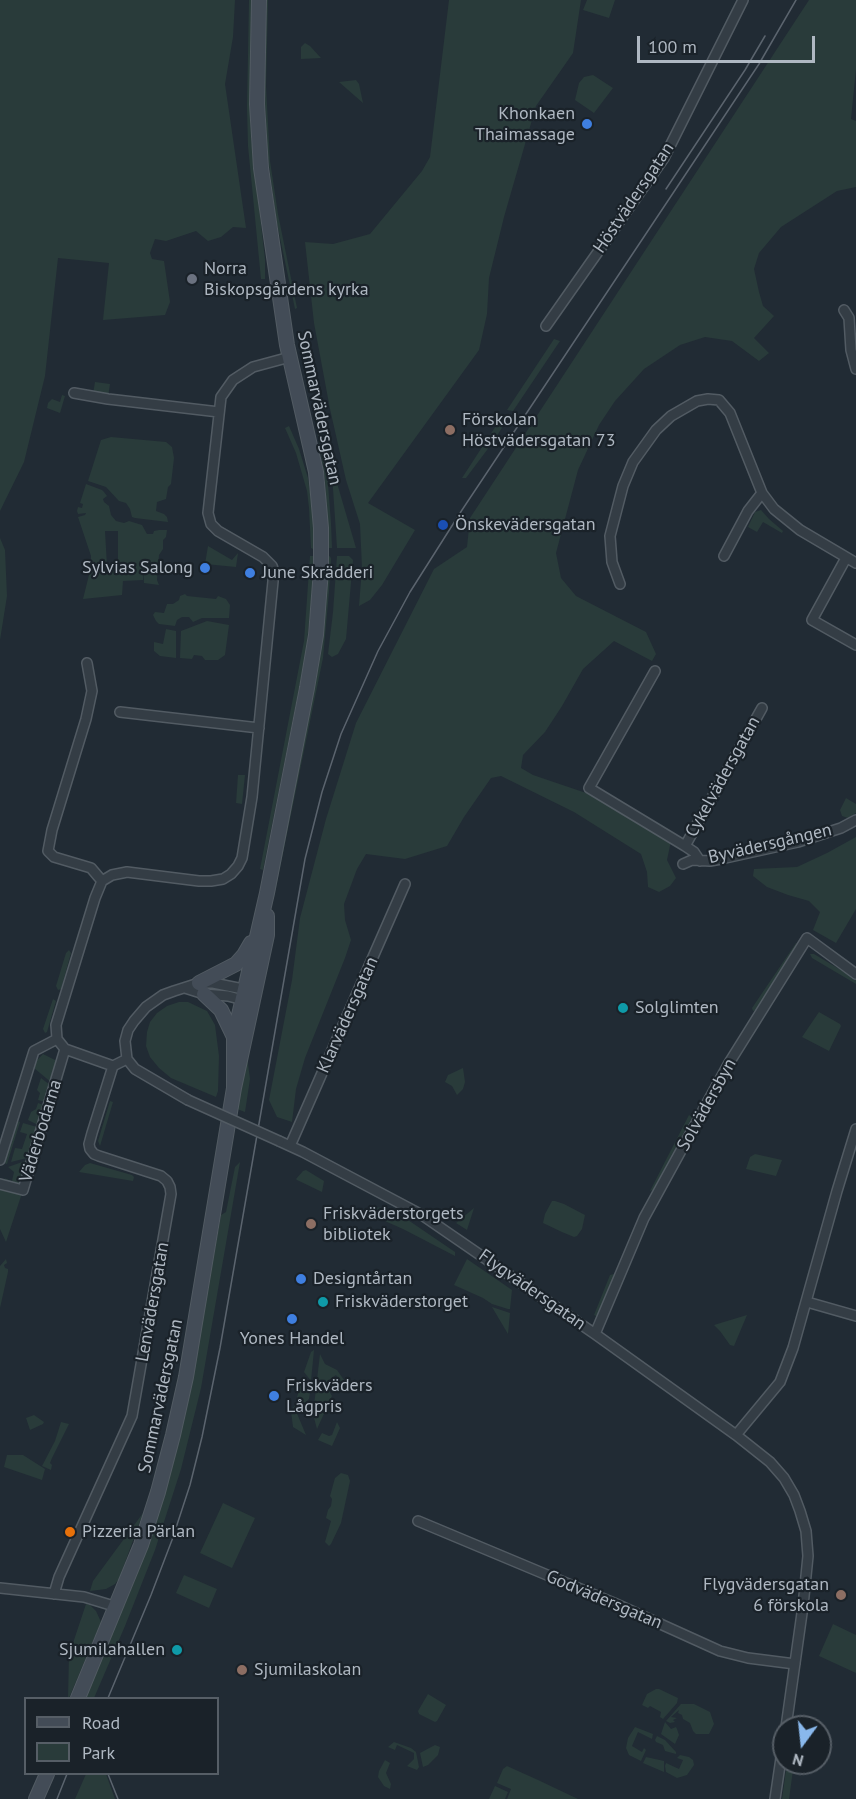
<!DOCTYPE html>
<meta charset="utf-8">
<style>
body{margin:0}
#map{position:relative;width:856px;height:1799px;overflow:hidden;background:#212b34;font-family:"PT Sans",sans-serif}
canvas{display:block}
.legend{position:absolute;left:24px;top:1697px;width:195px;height:78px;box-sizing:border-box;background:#1a2229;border:2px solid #565e66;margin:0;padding:8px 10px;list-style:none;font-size:18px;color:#afb8c2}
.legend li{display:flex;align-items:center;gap:12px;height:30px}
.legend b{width:30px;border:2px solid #565e66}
.north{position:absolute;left:772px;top:1715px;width:60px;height:60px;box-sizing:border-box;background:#1a2229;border:2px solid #565e66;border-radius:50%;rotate:195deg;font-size:16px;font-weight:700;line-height:24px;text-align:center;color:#afb8c2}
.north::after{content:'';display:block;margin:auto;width:21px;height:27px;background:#89b8ec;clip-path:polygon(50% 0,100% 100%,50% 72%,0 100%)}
.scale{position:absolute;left:637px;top:36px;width:178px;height:27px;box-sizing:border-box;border:3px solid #afb8c2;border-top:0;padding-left:8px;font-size:18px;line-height:21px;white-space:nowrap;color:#afb8c2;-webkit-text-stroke:4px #1a2229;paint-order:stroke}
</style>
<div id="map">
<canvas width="856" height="1799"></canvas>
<ul class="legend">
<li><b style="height:8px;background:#434c57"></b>Road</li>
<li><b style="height:16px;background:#293b3a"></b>Park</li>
</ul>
<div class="north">N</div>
<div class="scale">100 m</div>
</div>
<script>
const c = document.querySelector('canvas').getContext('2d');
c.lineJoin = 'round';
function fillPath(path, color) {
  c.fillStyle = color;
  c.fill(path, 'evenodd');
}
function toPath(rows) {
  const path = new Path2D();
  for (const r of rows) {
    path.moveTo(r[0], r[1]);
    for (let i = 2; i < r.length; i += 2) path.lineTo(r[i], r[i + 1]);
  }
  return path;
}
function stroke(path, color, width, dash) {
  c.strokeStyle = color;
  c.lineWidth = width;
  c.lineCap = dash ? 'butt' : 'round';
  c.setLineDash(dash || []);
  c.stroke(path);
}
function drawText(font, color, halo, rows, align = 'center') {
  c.font = font + ' "PT Sans",sans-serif';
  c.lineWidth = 4.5;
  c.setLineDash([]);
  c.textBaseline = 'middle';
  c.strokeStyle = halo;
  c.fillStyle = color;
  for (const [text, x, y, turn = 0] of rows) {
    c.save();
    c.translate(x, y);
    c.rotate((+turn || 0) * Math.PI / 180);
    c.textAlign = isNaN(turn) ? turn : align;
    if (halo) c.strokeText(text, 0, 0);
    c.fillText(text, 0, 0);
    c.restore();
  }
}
fillPath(toPath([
 [0,0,235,0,233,37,225,84,246,228,233,227,221,237,208,241,196,231,166,241,155,239,150,253,152,259,164,261,170,302,165,315,103,320,109,263,58,258,45,376,24,462,0,511],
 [249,0,252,0,250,96,251,137,265,259,265,279,261,279,248,146,247,108],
 [266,0,268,0,266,86,270,161,278,214,297,308,295,309,276,219,267,150,264,86],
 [449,0,581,0,573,53,536,106,504,217,489,278,487,314,479,350,368,503,415,530,382,585,370,600,359,606,362,568,360,524,346,480,330,409,314,323,305,242,333,244,370,234,422,171,430,157],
 [587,0,615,0,609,18,583,10],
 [809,0,856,0,856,69,851,119,856,121,856,187,837,191,781,227,759,253,754,269,759,292,763,306,774,316,754,338,769,353,759,361,732,341,705,337,680,345,644,369,615,401,599,425,578,470,556,553,561,578,576,596,646,632,656,654,652,661,614,641,583,669,562,706,545,732,523,755,521,768,533,775,589,794,671,841,667,860,676,878,670,886,659,892,648,887,647,872,641,854,574,812,501,776,491,778,464,817,447,846,405,859,366,854,357,869,344,904,345,920,351,940,345,958,305,1058,296,1089,292,1122,277,1117,269,1100,292,980,300,918,326,819,356,723,434,569,467,547,470,518],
 [305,43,310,46,321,58,301,59,301,47],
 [593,75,613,88,594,113,575,100,579,83,584,77],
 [356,80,359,84,363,103,339,82],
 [554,339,560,341,513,411,507,410],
 [95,382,110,384,108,397,93,394],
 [62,395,65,396,60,413,47,408,48,403,52,399,60,402],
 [315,402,318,410,326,458,331,523,332,548,328,548,325,481,313,404],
 [501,418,502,422,505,423,493,442,466,478,462,478],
 [289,426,299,449,308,478,313,513,313,549,311,548,309,508,307,491,296,453,285,428],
 [111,437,166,442,172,447,174,458,171,484,168,487,166,499,157,502,156,511,164,514,167,517,168,522,135,518,132,517,130,509,126,503,119,501,106,487,88,481,101,440],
 [332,474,337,483,356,548,337,548],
 [86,484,102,490,104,492,107,496,103,499,104,502,109,506,111,515,116,521,124,523,129,521,142,525,147,534,153,534,154,531,159,530,167,530,166,537,163,540,163,549,159,555,157,580,159,585,144,583,143,567,143,580,123,581,122,595,83,599,91,567,91,556,78,517,85,515,86,513,78,514,77,511,78,507,82,508,83,504,80,503],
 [105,531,118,531,118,566,107,566],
 [761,510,769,519,783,531,782,533,763,522,757,532,748,527,755,512],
 [0,538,5,550,7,596,0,640],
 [208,546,232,560,238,553,236,567,205,564],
 [310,556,314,556,313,582,306,653,263,870,260,869,304,641],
 [330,556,331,559,329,592,323,658,273,902,285,832,318,669,326,601,328,557],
 [337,556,349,556,353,560,346,639,338,654,332,657,328,654,333,612],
 [185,594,187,596,216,599,218,596,226,599,230,605,229,618,202,618,193,622,189,617,182,617,177,620,175,626,159,624,156,621,153,615,155,612,164,613,167,604,173,604,179,600,180,596],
 [207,621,229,625,225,655,218,660,205,660,202,656,194,655,192,659,180,658,181,631],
 [166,629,176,631,176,658,160,656,154,651,154,642,163,644],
 [238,775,245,775,242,804,236,803],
 [846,798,856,804,856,813,848,818,842,816,840,810],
 [856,837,856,909,836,943,813,930,820,912,809,901,788,895,767,887,753,876,754,869,797,867,827,853],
 [796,943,798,944,797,948,756,1010,753,1011,752,1008],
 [69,950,71,953,61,989,58,990,56,986,66,953],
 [810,954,814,954,856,979,856,984,812,958],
 [53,999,56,1001,47,1032,45,1033,43,1029],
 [179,1002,188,1002,207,1011,215,1025,219,1056,218,1091,216,1097,171,1078,159,1068,150,1057,146,1046,147,1032,150,1022,157,1013,167,1006],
 [819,1012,840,1024,841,1026,829,1051,802,1037],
 [43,1054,57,1061,52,1083,34,1068,37,1060],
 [247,1056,250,1079,245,1112,237,1109],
 [463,1068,465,1082,463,1089,457,1095,452,1086,445,1082,448,1075],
 [41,1078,50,1085,45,1102,38,1100,40,1093,37,1090],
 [110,1101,113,1102,100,1146,98,1141],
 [38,1103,44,1105,38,1125,28,1120,31,1112,36,1109],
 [689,1115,692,1117,653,1190,650,1191],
 [17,1121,20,1122,7,1164,4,1163],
 [23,1123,37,1127,27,1158,11,1162,15,1148,22,1149,27,1134,20,1132],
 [755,1154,782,1160,776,1176,746,1169,750,1157],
 [25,1161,27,1162,21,1184,8,1182,4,1178,12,1181,14,1172,8,1167],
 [240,1162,201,1388,181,1469,155,1550,125,1626,94,1698,85,1698,137,1575,153,1530,168,1480,186,1407,221,1215,226,1212,235,1167],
 [90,1163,132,1175,134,1177,133,1181,79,1172,85,1165],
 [306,1170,324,1181,322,1192,297,1180,296,1179,303,1171],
 [0,1187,21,1193,21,1196,6,1242,0,1229],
 [552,1201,555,1201,564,1204,585,1215,582,1229,577,1236,574,1237,562,1232,543,1223,545,1214],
 [373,1207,384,1208,408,1220,455,1252,455,1256,403,1229,378,1218,371,1217,369,1213],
 [474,1208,467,1230,456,1223],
 [6,1259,7,1263,4,1265,5,1268,8,1269,8,1272,0,1308,0,1266],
 [467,1259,512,1290,510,1309,508,1309,492,1304,483,1298,454,1285],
 [614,1274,613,1278,598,1317,594,1315,610,1275],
 [492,1307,510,1313,508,1334,505,1329],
 [747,1315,734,1346,730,1345,720,1331,714,1325],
 [314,1350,311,1381,304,1372,311,1352],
 [320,1354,325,1364,337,1370,344,1380,342,1385,336,1375,328,1381,326,1386,332,1396,317,1429,313,1414],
 [303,1384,310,1393,309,1399,296,1411,306,1435,293,1427,291,1411,295,1405,300,1386],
 [34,1415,44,1422,43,1424,30,1430,26,1418],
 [61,1422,69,1424,52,1458,50,1463,52,1465,51,1470,42,1466,55,1441],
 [337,1422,340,1428,332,1446,318,1440,322,1433,329,1436,332,1435],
 [7,1455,23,1455,45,1469,42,1480,4,1467],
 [341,1473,348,1475,350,1481,341,1523,331,1544,329,1546,325,1542,331,1521,326,1518,328,1510,331,1506,332,1499,330,1496,335,1478],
 [223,1503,255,1518,232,1568,200,1553],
 [143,1513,119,1579,115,1584,106,1589,90,1591,93,1581],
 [184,1575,217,1589,209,1608,176,1593],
 [86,1604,90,1605,96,1611,101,1622,69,1698,68,1698,69,1655],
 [833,1624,856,1635,856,1673,819,1656],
 [656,1689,659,1689,678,1698,677,1703,663,1719,660,1717,661,1712,650,1706,648,1708,642,1705,647,1694],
 [428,1694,446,1705,437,1721,435,1722,419,1714,418,1711],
 [681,1704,694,1704,710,1712,714,1724,709,1734,696,1734,693,1731,690,1723,683,1719,682,1715,678,1713,679,1710,671,1717,677,1718,673,1720,675,1722,670,1723,666,1721],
 [665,1722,671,1729,676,1727,677,1729,679,1735,675,1744,661,1734],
 [635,1727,653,1734,652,1739,638,1732,632,1746,642,1752,644,1748,646,1750,641,1761,629,1755,626,1748,628,1738],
 [657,1736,665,1740,676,1752,676,1754,665,1751,663,1745,656,1742,655,1740],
 [394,1742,411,1748,416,1752,419,1767,417,1770,407,1766,414,1759,414,1753,397,1745,395,1750,388,1747],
 [435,1745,440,1747,438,1755,428,1765,423,1767,420,1753],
 [680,1755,689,1757,693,1760,694,1765,687,1775,677,1778,666,1772,665,1766,666,1763,679,1769,683,1760,677,1758],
 [646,1757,664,1761,664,1772,643,1763],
 [385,1760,390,1763,386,1773,391,1784,390,1789,384,1786,378,1777,379,1771],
 [787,1763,794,1763,789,1799,782,1799],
 [507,1766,538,1780,578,1799,507,1799,511,1789,497,1783,503,1769],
 [86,1774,106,1774,115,1799,75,1799],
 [495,1786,508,1792,505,1799,489,1799]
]), '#293b3a');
const street = toPath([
 [844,310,849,318,851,350,856,369],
 [546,326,664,158,743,0],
 [74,393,108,399,219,412],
 [724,556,748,511,762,493],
 [846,558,812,620,856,645],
 [620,584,612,562,610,536,623,486,633,462,656,430,671,416,697,401,708,399,719,400,730,413,762,493,774,509,800,530,856,563],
 [87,663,92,691,86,719,52,830,48,851,54,857,91,868,102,881],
 [655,671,589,788,685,846,694,852,700,861],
 [120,712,259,728],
 [685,846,762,708],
 [683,864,692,860,710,861,721,859,798,842,841,828,856,820],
 [185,988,204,994,228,996,247,1001],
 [113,1066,65,1049,57,1039,56,1025,95,898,102,881,112,875,127,872,199,881,211,881,223,879,231,874,238,866,242,858,252,797,274,571,272,566,263,557,218,531,211,524,208,513,221,397,233,380,253,367,290,357],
 [188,1100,135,1069,127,1059,125,1041,128,1030,134,1021,146,1007,163,995,174,991,199,983,213,983,248,990],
 [279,1141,303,1152,422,1215,595,1334,736,1435,770,1462,784,1478,794,1495,800,1511,806,1531,808,1556,803,1606,786,1727],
 [290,1146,405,884],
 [0,1160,34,1051,57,1039],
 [0,1184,23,1190,65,1049],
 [807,1302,856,1316],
 [595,1334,644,1218,729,1063,807,938,856,974],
 [736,1435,780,1382,793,1348,837,1191,856,1129],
 [418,1521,614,1603,720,1651,748,1658,795,1664],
 [0,1588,84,1597,117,1607],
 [54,1594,59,1577,132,1416,171,1194,170,1187,167,1181,161,1176,99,1156,94,1154,90,1149,89,1144,92,1133,113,1066,127,1059],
 [775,1799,784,1738]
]);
const secondary = toPath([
 [199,983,236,964,244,955,251,943],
 [204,994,221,1010,234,1037],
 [234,1088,234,1037,267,893,307,688,316,635,321,570,321,528,316,472,287,345,261,168,257,104,259,0],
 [78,1698,141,1545,158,1492,173,1435,186,1377,234,1088,267,935,267,916],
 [36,1799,47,1774]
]);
stroke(street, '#525b63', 12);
stroke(secondary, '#525b63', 16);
stroke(street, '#343d45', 9);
stroke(secondary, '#434c57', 14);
stroke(toPath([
 [666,189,745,70,765,36],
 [108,1698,151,1595,172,1540,190,1485,202,1437,220,1348,305,859,322,792,341,734,378,651,410,592,462,510,759,64,796,0],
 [108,1774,118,1799],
 [57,1799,67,1774]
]), '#5b646e', 1.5);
const streetBridge = toPath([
 [188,1100,279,1141]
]);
stroke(streetBridge, '#525b63', 12, []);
stroke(streetBridge, '#343d45', 9);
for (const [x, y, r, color] of [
 [587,124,6,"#3f7fe0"],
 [192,279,6,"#6b7280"],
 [450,430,6,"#8d6e63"],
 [443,525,6,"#1a4fb4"],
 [205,568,6,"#3f7fe0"],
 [250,573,6,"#3f7fe0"],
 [623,1008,6,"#0f9aa8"],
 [311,1224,6,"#8d6e63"],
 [301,1279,6,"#3f7fe0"],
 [323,1302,6,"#0f9aa8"],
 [292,1319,6,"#3f7fe0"],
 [274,1396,6,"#3f7fe0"],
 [70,1532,6,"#e8710a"],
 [841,1595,6,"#8d6e63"],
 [177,1650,6,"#0f9aa8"],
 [242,1670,6,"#8d6e63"]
]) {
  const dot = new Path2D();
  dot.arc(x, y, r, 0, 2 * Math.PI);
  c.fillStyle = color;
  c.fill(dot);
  stroke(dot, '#1a2229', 2);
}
drawText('18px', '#afb8c2', '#1a2229', [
 ["Khonkaen",575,114,"right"],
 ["Thaimassage",575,135,"right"],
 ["Norra",204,269],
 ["Biskopsgårdens kyrka",204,290],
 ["Förskolan",462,420],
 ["Höstvädersgatan 73",462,441],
 ["Önskevädersgatan",455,525],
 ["Sylvias Salong",193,568,"right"],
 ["June Skrädderi",262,573],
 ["Solglimten",635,1008],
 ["Friskväderstorgets",323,1214],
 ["bibliotek",323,1235],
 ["Designtårtan",313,1279],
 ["Friskväderstorget",335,1302],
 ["Yones Handel",292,1339,"center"],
 ["Friskväders",286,1386],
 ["Lågpris",286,1407],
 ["Pizzeria Pärlan",82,1532],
 ["Flygvädersgatan",829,1585,"right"],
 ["6 förskola",829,1606,"right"],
 ["Sjumilahallen",165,1650,"right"],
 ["Sjumilaskolan",254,1670]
], 'left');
drawText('18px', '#afb8c2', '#1a2229', [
 ["Höstvädersgatan",634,198,-56],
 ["Sommarvädersgatan",319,408,78],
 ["Cykelvädersgatan",723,777,-61],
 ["Byvädersgången",770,844,-13],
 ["Klarvädersgatan",348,1015,-66],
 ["Solvädersbyn",707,1105,-61],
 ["Väderbodarna",41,1131,-73],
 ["Flygvädersgatan",532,1290,35],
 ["Lenvädersgatan",153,1302,-80],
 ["Sommarvädersgatan",161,1396,-78],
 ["Godvädersgatan",604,1600,23]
]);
</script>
